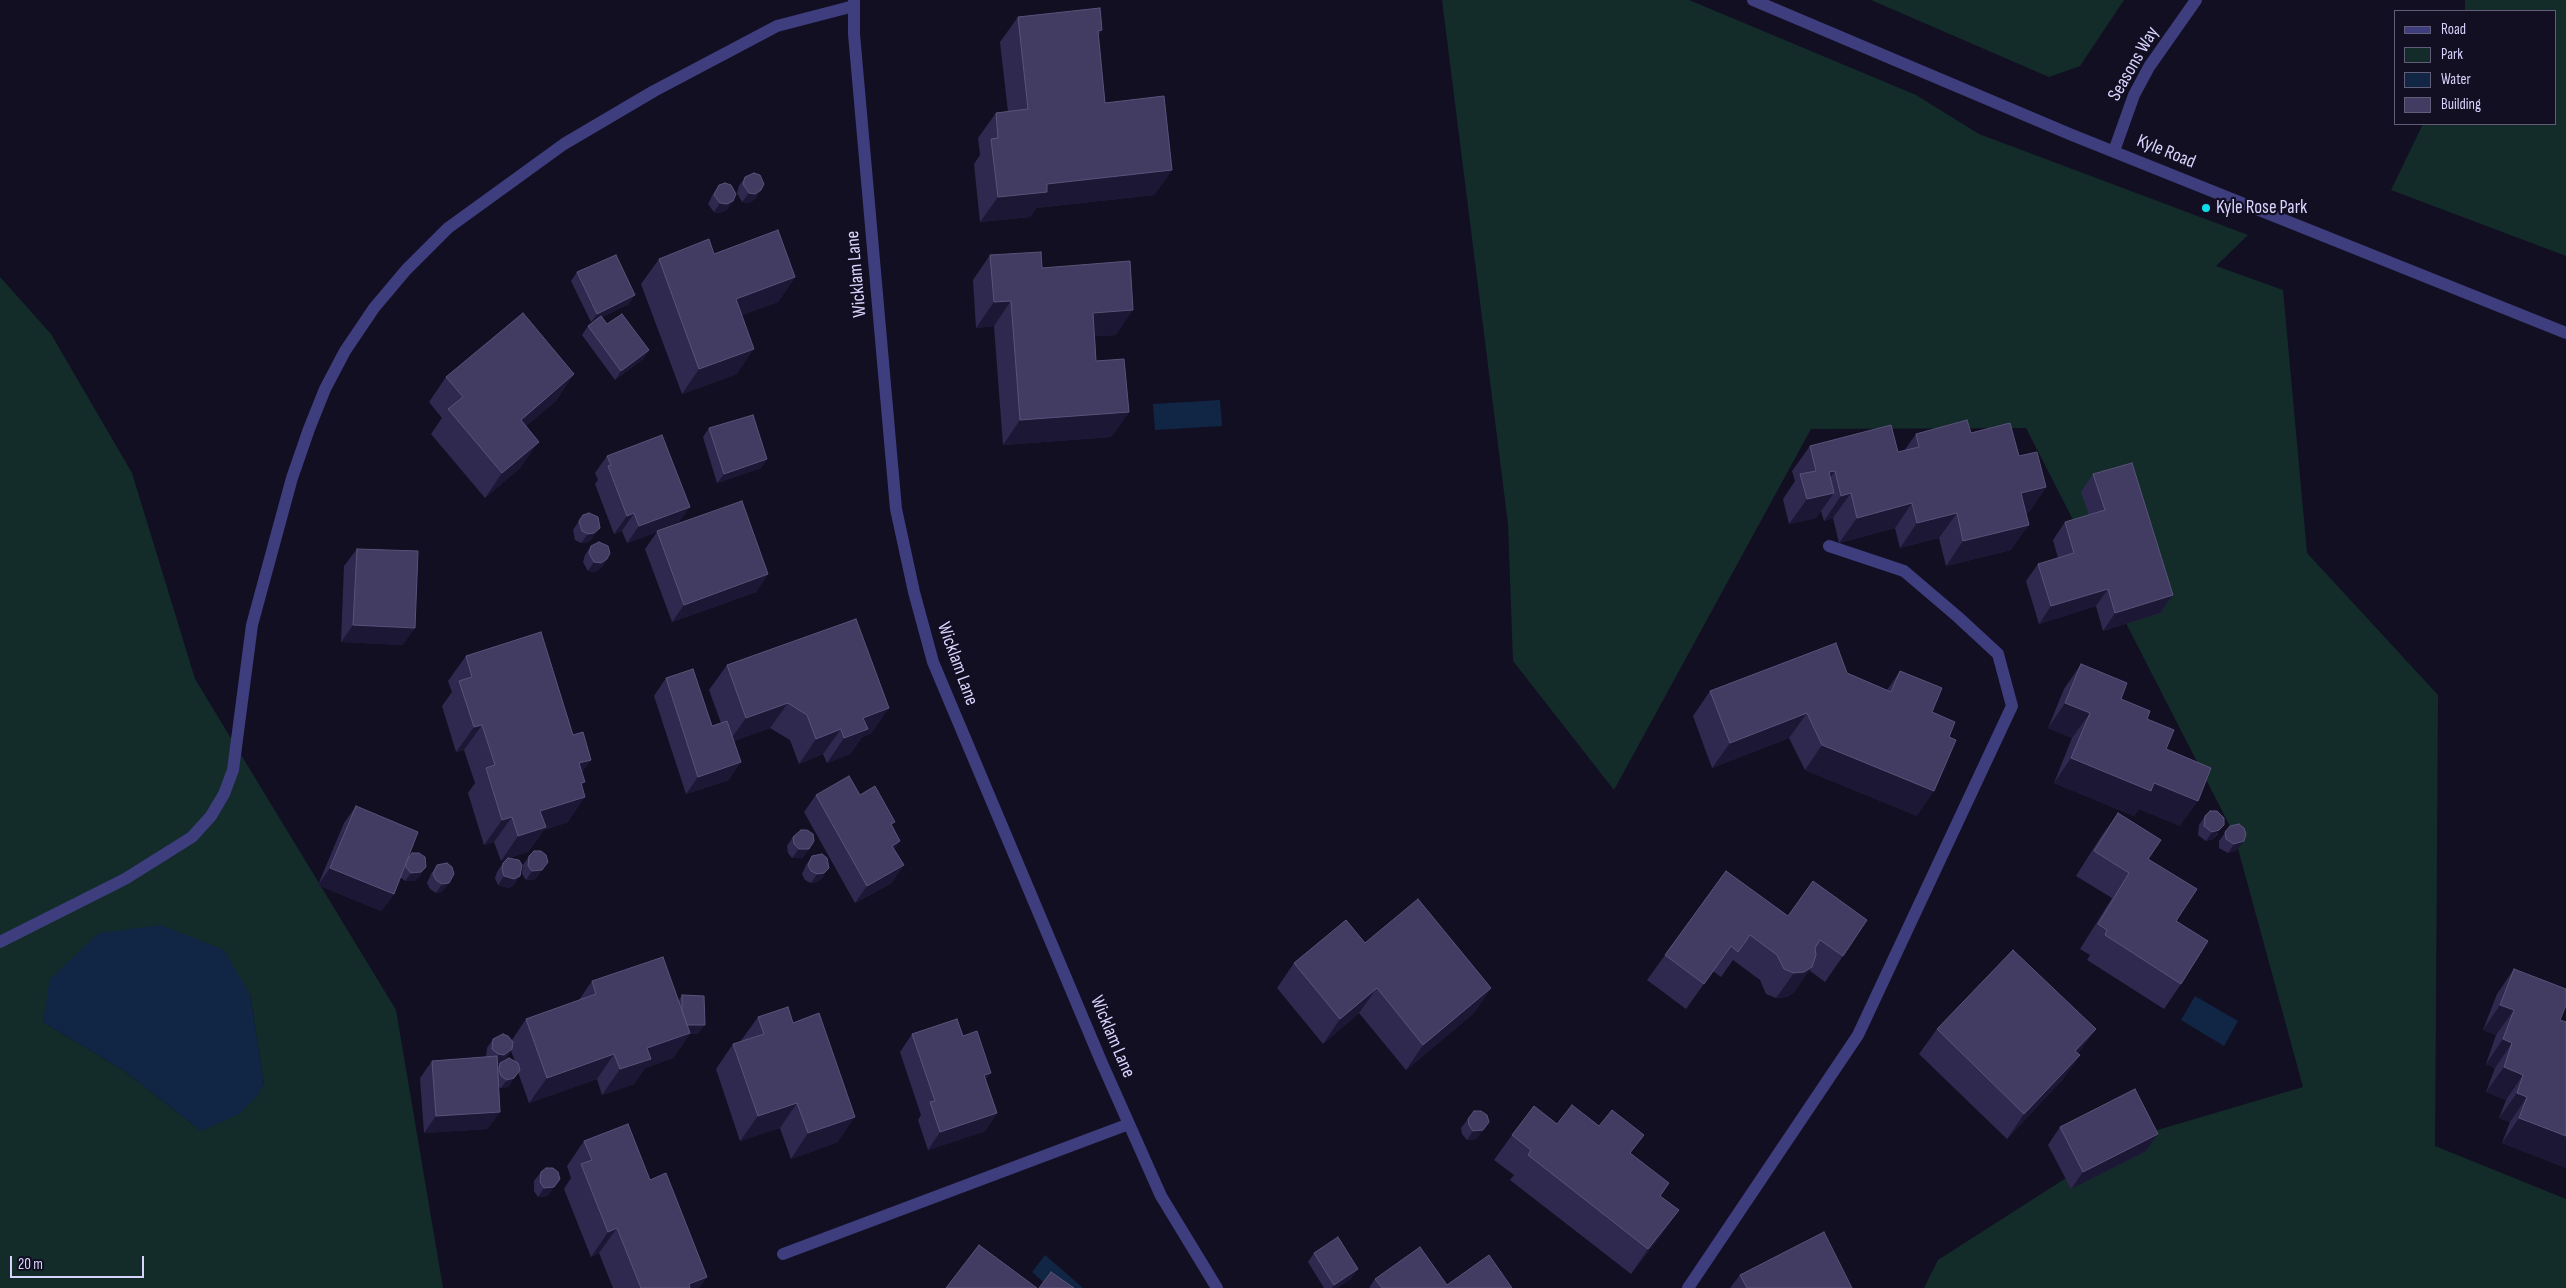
<!DOCTYPE html>
<style>
body{margin:0}
#map{position:relative;width:2566px;height:1288px;overflow:hidden;background:#120f22;font-family:"Sofia Sans Condensed",sans-serif}
canvas{display:block}
.legend{position:absolute;left:2394px;top:10px;width:162px;height:115px;box-sizing:border-box;background:#120f22;border:1px solid #615d79;margin:0;padding:6px 9px;list-style:none;font-size:15px;color:#d7d3fc}
.legend li{display:flex;align-items:center;gap:10px;height:25px}
.legend b{width:25px;border:1px solid #615d79}
.scale{position:absolute;left:10px;top:1256px;width:134px;height:22px;box-sizing:border-box;border:2px solid #d7d3fc;border-top:0;padding-left:6px;font-size:15px;line-height:18px;white-space:nowrap;color:#d7d3fc;-webkit-text-stroke:4px #120f22;paint-order:stroke}
</style>
<div id="map">
<canvas width="2566" height="1288"></canvas>
<ul class="legend">
<li><b style="height:6px;background:#3e3d7e"></b>Road</li>
<li><b style="height:14px;background:#132c2a"></b>Park</li>
<li><b style="height:14px;background:#112645"></b>Water</li>
<li><b style="height:14px;background:#423b62"></b>Building</li>
</ul>
<div class="scale">20 m</div>
</div>
<script>
const c = document.querySelector('canvas').getContext('2d');
c.lineJoin = 'round';
function fillPath(path, color) {
  c.fillStyle = color;
  c.fill(path, 'evenodd');
}
function toPath(rows) {
  const path = new Path2D();
  for (const r of rows) {
    path.moveTo(r[0], r[1]);
    for (let i = 2; i < r.length; i += 2) path.lineTo(r[i], r[i + 1]);
  }
  return path;
}
function stroke(path, color, width, dash) {
  c.strokeStyle = color;
  c.lineWidth = width;
  c.lineCap = dash ? 'butt' : 'round';
  c.setLineDash(dash || []);
  c.stroke(path);
}
function drawText(font, color, halo, rows, align = 'center') {
  c.font = font + ' "Sofia Sans Condensed",sans-serif';
  c.lineWidth = 4.5;
  c.setLineDash([]);
  c.textBaseline = 'middle';
  c.strokeStyle = halo;
  c.fillStyle = color;
  for (const [text, x, y, turn = 0] of rows) {
    c.save();
    c.translate(x, y);
    c.rotate((+turn || 0) * Math.PI / 180);
    c.textAlign = isNaN(turn) ? turn : align;
    if (halo) c.strokeText(text, 0, 0);
    c.fillText(text, 0, 0);
    c.restore();
  }
}
fillPath(toPath([
 [1442,0,1689,0,1916,95,1979,134,2248,235,2216,266,2283,290,2307,553,2438,695,2435,1146,2566,1199,2566,1288,1924,1288,1938,1260,2127,1139,2303,1087,2234,834,2026,428,1811,429,1614,790,1513,661,1508,524],
 [1871,0,2124,0,2080,66,2049,77],
 [2465,0,2566,0,2566,256,2391,190,2423,124,2555,124,2555,11,2465,11],
 [0,277,51,334,132,473,195,679,396,1010,443,1288,0,1288],
 [250,995,264,1084,201,1131,123,1070,43,1022]
]), '#132c2a');
fillPath(toPath([
 [1220,400,1222,426,1155,430,1153,404],
 [161,925,224,950,250,995,264,1084,256,1097,239,1114,201,1131,123,1070,43,1022,50,979,99,933],
 [2195,996,2238,1021,2224,1046,2181,1020],
 [1045,1255,1083,1288,1050,1288,1032,1272]
]), '#112645');
stroke(toPath([
 [854,0,854,34,896,509,914,592,933,662,1101,1061,1161,1196,1217,1288],
 [1753,0,2072,135,2566,333],
 [2114,151,2134,95,2149,67,2196,0],
 [0,942,125,879,192,837,211,816,224,794,233,770,252,625,292,478,309,429,325,389,345,351,374,308,406,270,448,228,564,144,654,91,777,26,854,6],
 [783,1254,1129,1124],
 [1688,1288,1858,1035,2012,706,1998,654,1958,617,1904,571,1829,546]
]), '#3e3d7e', 12);
fillPath(toPath([
 [1018,17,1102,30,1098,36,1105,103,1172,170,1154,195,1036,208,1030,217,980,222,974,164,980,155,978,138,996,113,1008,112,1000,42],
 [745,177,761,190,755,199,749,203,742,202,737,193,739,186],
 [719,185,727,210,720,213,714,212,708,204,713,194],
 [714,254,795,277,778,302,742,315,737,374,682,394,641,284,659,259],
 [990,255,1042,268,1116,335,1095,336,1096,361,1129,412,1111,437,1003,445,994,326,976,328,973,280],
 [577,272,629,304,602,317,607,324,649,350,643,359,615,380,582,335,588,326,597,319,591,322,571,281],
 [446,377,557,400,526,426,521,467,485,498,431,434,442,418,429,402],
 [709,428,767,459,761,468,717,483,703,437],
 [1971,433,2019,456,2046,487,2029,512,2026,513,2011,550,1946,566,1939,538,1900,548,1895,528,1839,543,1833,518,1824,521,1821,511,1816,518,1789,524,1783,499,1795,481,1792,471,1810,446,1898,452,1904,451,1916,434],
 [607,456,678,524,768,574,756,592,672,622,645,549,657,532,627,543,622,531,614,534,595,484,598,480,595,473],
 [2093,474,2173,595,2160,613,2103,631,2096,606,2039,624,2026,581,2038,564,2058,558,2053,540,2065,522,2089,515,2081,492],
 [583,515,593,537,588,542,581,543,575,540,573,530],
 [591,546,607,559,601,568,595,572,588,571,583,562,585,555],
 [357,549,403,645,341,642,344,566],
 [466,656,573,735,591,760,582,772,582,786,568,822,544,830,528,852,509,858,514,885,508,888,498,885,495,878,497,872,503,863,508,858,501,861,494,842,484,845,468,793,475,783,464,750,456,752,442,706,452,692,448,681],
 [2081,664,2121,699,2147,719,2166,749,2180,826,2139,809,2134,816,2054,783,2072,738,2048,728,2064,689],
 [727,665,872,733,862,737,850,754,827,763,823,754,799,764,790,740,770,728,734,741,729,780,686,794,654,696,666,678,712,726,721,723,709,690],
 [1900,671,1932,712,1917,816,1805,770,1789,738,1712,768,1693,716,1710,691,1847,673,1887,690],
 [816,795,860,795,892,826,900,841,894,849,892,883,855,903,804,812],
 [356,806,408,859,420,876,414,881,405,881,400,877,394,894,381,911,318,885,344,823],
 [2118,813,2148,859,2176,921,2181,984,2164,1009,2087,960,2090,955,2080,949,2112,898,2076,876,2100,838],
 [2205,816,2218,834,2213,839,2206,841,2198,835,2199,825],
 [2230,826,2237,850,2228,853,2219,848,2219,841],
 [793,837,803,858,792,858,788,853,787,846],
 [529,856,536,879,526,880,522,874,523,865],
 [812,856,823,877,817,882,811,883,805,880,802,874,806,865],
 [447,863,442,892,436,893,430,889,427,883,431,874,437,865],
 [1726,871,1843,956,1825,982,1809,970,1794,992,1787,997,1776,998,1766,994,1760,980,1733,960,1721,977,1713,971,1686,1009,1647,980],
 [1365,943,1491,988,1474,1013,1406,1070,1359,1013,1323,1044,1277,988,1294,963],
 [2514,969,2560,1020,2566,1168,2502,1143,2510,1122,2499,1118,2506,1100,2486,1092,2495,1068,2486,1064,2496,1035,2483,1030,2497,994],
 [592,981,679,1000,682,995,698,1034,690,1034,673,1058,645,1068,634,1084,602,1095,597,1079,529,1103,518,1072,508,1087,501,1088,498,1087,500,1112,487,1129,424,1133,420,1078,432,1061,486,1057,487,1048,493,1039,512,1040,526,1019,579,1000],
 [511,1051,515,1061,500,1063,497,1068,497,1064,498,1064,506,1058],
 [758,1017,793,1023,838,1142,791,1159,780,1128,740,1141,716,1069,733,1044,740,1042],
 [1937,1029,2078,1054,2080,1055,2062,1080,2007,1139,1919,1054],
 [912,1034,963,1036,986,1080,997,1113,985,1131,928,1150,918,1120,921,1115,900,1052],
 [1468,1119,1477,1139,1467,1140,1462,1134,1461,1128],
 [1557,1124,1631,1154,1660,1196,1679,1210,1661,1235,1631,1274,1510,1180,1514,1175,1494,1160,1512,1135],
 [2060,1127,2158,1134,2146,1151,2071,1189,2048,1145],
 [584,1141,650,1180,707,1277,699,1288,613,1288,599,1253,591,1257,564,1189,571,1178,567,1166],
 [541,1172,548,1196,538,1197,534,1191,534,1181],
 [1314,1253,1352,1278,1337,1288,1324,1288,1308,1262],
 [1740,1275,1852,1288,1730,1288],
 [1375,1279,1447,1285,1512,1288,1369,1288]
]), '#30294f');
fillPath(toPath([
 [1102,30,1085,55,1098,31],
 [1172,170,1154,195,1036,208,1030,217,980,222,998,197,1047,184],
 [761,190,755,199,749,203,742,202,749,193],
 [733,201,727,210,720,213,714,212,720,203],
 [795,277,778,302,718,324,736,299],
 [635,295,629,304,591,322,597,314],
 [1011,301,994,326,976,328,994,302],
 [1133,310,1116,335,1076,338,1093,313],
 [754,349,737,374,682,394,699,369],
 [649,350,643,359,615,380,621,371],
 [574,374,557,400,503,445,521,420],
 [1129,412,1111,437,1003,445,1020,420],
 [539,442,521,467,485,498,502,473],
 [767,459,761,468,717,483,724,474],
 [1835,471,1817,496,1829,472],
 [2046,487,2029,512,2003,518,2021,493],
 [1834,493,1816,518,1789,524,1807,499],
 [1851,493,1833,518,1824,521,1841,496],
 [1912,503,1895,528,1839,543,1857,518],
 [690,507,678,524,627,543,639,526],
 [634,513,622,531,614,534,627,516],
 [1957,513,1939,538,1900,548,1917,523],
 [2029,525,2011,550,1946,566,1963,541],
 [600,528,593,537,588,542,581,543,588,534],
 [607,559,601,568,595,572,588,571,594,562],
 [768,574,756,592,672,622,684,605],
 [2108,589,2096,606,2039,624,2051,606],
 [2173,595,2160,613,2103,631,2115,613],
 [353,625,415,628,403,645,341,642],
 [788,703,770,728,728,743,746,718],
 [2065,703,2090,713,2072,738,2048,728],
 [889,708,872,733,862,737,850,754,827,763,844,738,863,718],
 [1807,713,1789,738,1712,768,1730,743],
 [482,725,464,750,456,752,474,727],
 [841,729,823,754,799,764,816,739],
 [1822,745,1934,791,1917,816,1805,770],
 [2071,758,2154,783,2198,801,2180,826,2139,809,2134,816,2054,783],
 [591,760,573,785,579,763],
 [741,762,729,780,686,794,698,777],
 [585,782,571,802,585,797,568,822,544,830,528,852,501,861,518,836,540,811,581,783],
 [512,817,494,842,484,845,502,820],
 [2224,825,2213,839,2206,841,2212,832],
 [900,841,888,859,892,846],
 [2244,841,2237,850,2228,853,2234,844],
 [799,849,809,849,803,858,792,858],
 [904,865,892,883,855,903,867,886],
 [426,867,420,876,414,881,405,881,411,873],
 [330,868,394,894,381,911,318,885],
 [829,868,823,877,817,882,811,883,817,874],
 [542,870,536,879,526,880,532,871],
 [504,876,520,876,514,885,508,888,498,885],
 [449,883,442,892,436,893,442,884],
 [1812,967,1794,992,1787,997,1776,998,1794,973],
 [1377,988,1359,1013,1323,1044,1340,1019],
 [1491,988,1474,1013,1406,1070,1423,1045],
 [2500,1005,2514,1010,2496,1035,2483,1030],
 [682,1025,705,1025,698,1034,690,1034,673,1058,645,1068,634,1084,602,1095,620,1069,647,1048],
 [2096,1029,2078,1054,2075,1051],
 [2503,1039,2512,1043,2495,1068,2486,1064],
 [512,1049,506,1058,498,1064,491,1063,498,1054],
 [614,1054,597,1079,529,1103,547,1078],
 [2080,1055,2062,1080,2007,1139,2024,1114],
 [2504,1067,2523,1075,2506,1100,2486,1092],
 [991,1073,979,1090,984,1075],
 [514,1078,508,1087,501,1088,507,1080],
 [2517,1093,2527,1097,2510,1122,2499,1118],
 [797,1103,780,1128,740,1141,758,1116],
 [500,1112,487,1129,424,1133,436,1116],
 [997,1113,985,1131,928,1150,940,1132],
 [855,1117,838,1142,791,1159,808,1133],
 [2519,1118,2566,1136,2566,1168,2502,1143],
 [1483,1130,1477,1139,1467,1140,1473,1131],
 [2158,1134,2146,1151,2071,1189,2083,1172],
 [554,1187,548,1196,538,1197,544,1188],
 [1679,1210,1661,1235,1631,1274,1648,1249],
 [617,1228,599,1253,591,1257,608,1232],
 [1358,1269,1352,1278,1337,1288,1332,1288,1334,1285],
 [707,1277,699,1288,686,1288,689,1284]
]), '#1c1735');
const building = toPath([
 [1100,8,1102,30,1098,31,1105,103,1164,96,1172,170,1047,184,1047,192,998,197,991,139,998,138,996,113,1028,109,1018,17,1100,8],
 [754,173,760,175,764,184,761,190,755,194,749,193,743,184,745,177,754,173],
 [725,183,731,185,736,194,733,201,727,204,720,203,714,195,719,185,725,183],
 [778,230,795,277,736,299,754,349,699,369,659,259,709,239,714,254,778,230],
 [1041,252,1042,268,1130,261,1133,310,1093,313,1096,361,1124,359,1129,412,1020,420,1011,301,994,302,990,255,1041,252],
 [616,255,635,295,597,314,577,272,616,255],
 [523,313,574,374,521,420,539,442,502,473,448,409,463,397,446,377,523,313],
 [622,314,649,350,621,371,588,326,601,316,607,324,622,314],
 [753,415,767,459,724,474,709,428,753,415],
 [1967,420,1971,433,2010,423,2019,456,2037,452,2046,487,2021,493,2029,525,1963,541,1957,513,1917,523,1912,503,1857,518,1851,493,1841,496,1835,471,1829,472,1834,493,1807,499,1800,474,1816,471,1810,446,1891,425,1898,452,1919,447,1916,434,1967,420],
 [662,435,690,507,639,526,634,513,627,516,608,466,611,465,607,456,662,435],
 [2132,463,2173,595,2115,613,2108,589,2051,606,2038,564,2074,553,2065,522,2105,510,2093,474,2132,463],
 [742,501,768,574,684,605,657,531,742,501],
 [589,513,598,517,600,528,594,533,588,534,582,531,579,521,583,515,589,513],
 [599,542,608,546,610,553,607,559,601,563,594,562,589,553,591,546,599,542],
 [357,549,418,551,415,628,353,625,357,549],
 [856,619,889,708,863,718,868,729,844,738,841,729,816,739,807,715,788,703,746,718,727,665,856,619],
 [541,632,573,735,583,732,591,760,579,763,585,782,581,783,585,797,540,811,546,827,518,836,512,817,502,820,486,768,495,765,482,725,474,727,459,681,472,677,466,656,541,632],
 [1836,643,1847,673,1891,692,1900,671,1942,688,1932,712,1955,722,1949,737,1956,740,1934,791,1822,745,1807,713,1730,743,1710,691,1836,643],
 [2081,664,2127,683,2121,699,2150,711,2147,719,2174,730,2166,749,2211,768,2198,801,2154,783,2151,791,2071,758,2090,713,2065,703,2081,664],
 [693,669,712,726,727,721,741,762,698,777,666,678,693,669],
 [849,776,860,795,875,786,895,822,891,824,900,841,892,846,904,865,867,886,816,795,849,776],
 [356,806,418,832,394,894,330,868,356,806],
 [2210,811,2217,811,2224,818,2224,825,2219,830,2212,832,2204,826,2205,816,2210,811],
 [2118,813,2161,840,2148,859,2197,889,2176,921,2208,941,2181,984,2105,935,2107,930,2098,924,2129,873,2094,851,2118,813],
 [2239,824,2244,828,2246,834,2244,841,2234,844,2226,839,2225,832,2230,826,2239,824],
 [801,830,807,830,813,834,814,841,809,849,799,849,794,844,793,837,801,830],
 [534,851,541,851,546,855,548,862,542,870,532,871,528,866,529,856,534,851],
 [412,853,419,853,425,857,426,867,421,872,411,873,406,867,406,863,408,859,412,853],
 [822,854,827,858,829,868,824,873,817,874,811,871,808,865,812,856,822,854],
 [508,858,519,860,522,865,520,876,514,879,504,876,502,869,503,863,508,858],
 [447,863,452,867,454,874,449,883,442,884,436,880,433,874,437,865,447,863],
 [1726,871,1788,916,1813,881,1867,920,1843,956,1820,940,1815,948,1816,955,1812,967,1804,972,1794,973,1784,969,1777,955,1750,935,1738,952,1731,946,1704,984,1665,955,1726,871],
 [1418,899,1491,988,1423,1045,1377,988,1340,1019,1294,963,1346,920,1365,943,1418,899],
 [2013,950,2096,1029,2075,1051,2080,1055,2024,1114,1937,1029,2013,950],
 [663,957,690,1033,647,1048,651,1059,620,1069,614,1054,547,1078,526,1019,596,994,592,981,663,957],
 [2514,969,2566,989,2566,1005,2560,1020,2566,1022,2566,1136,2519,1118,2527,1097,2517,1093,2523,1075,2504,1067,2512,1043,2503,1039,2514,1010,2500,1005,2514,969],
 [682,995,704,996,705,1025,687,1025,682,1010,682,995],
 [788,1007,793,1023,819,1013,855,1117,808,1133,797,1103,758,1116,733,1044,764,1034,758,1017,788,1007],
 [957,1019,963,1036,977,1031,991,1073,984,1075,997,1113,940,1132,930,1102,935,1101,912,1034,957,1019],
 [503,1034,508,1036,513,1042,512,1049,504,1055,498,1054,492,1049,493,1039,503,1034],
 [497,1056,500,1112,436,1116,432,1061,497,1056],
 [509,1058,518,1063,520,1070,514,1078,507,1080,501,1076,499,1070,500,1063,509,1058],
 [2135,1089,2158,1134,2083,1172,2060,1127,2135,1089],
 [1572,1105,1599,1126,1612,1110,1644,1135,1630,1153,1669,1183,1660,1196,1679,1210,1648,1249,1528,1155,1531,1150,1512,1135,1534,1106,1557,1124,1572,1105],
 [1474,1111,1481,1111,1487,1115,1489,1122,1483,1130,1473,1131,1469,1125,1468,1119,1474,1111],
 [628,1124,650,1180,666,1173,707,1277,689,1284,690,1288,641,1288,617,1228,608,1232,581,1164,592,1160,584,1141,628,1124],
 [546,1168,553,1168,558,1172,560,1179,554,1187,544,1188,540,1182,541,1172,546,1168],
 [1824,1232,1852,1288,1747,1288,1740,1275,1824,1232],
 [1338,1237,1358,1269,1334,1285,1314,1253,1338,1237],
 [979,1245,1037,1288,946,1288,979,1245],
 [1420,1247,1447,1285,1489,1255,1512,1288,1382,1288,1375,1279,1420,1247],
 [1051,1272,1074,1288,1039,1288,1051,1272]
]);
fillPath(building, '#423b62');
stroke(building, '#59537a', 1);
for (const [x, y, r, color] of [
 [2206,208,5,"#0edced"]
]) {
  const dot = new Path2D();
  dot.arc(x, y, r, 0, 2 * Math.PI);
  c.fillStyle = color;
  c.fill(dot);
  stroke(dot, '#120f22', 2);
}
drawText('19px', '#d7d3fc', '#120f22', [
 ["Seasons Way",2134,64,-60],
 ["Kyle Road",2166,152,22],
 ["Wicklam Lane",857,274,-95],
 ["Wicklam Lane",957,664,70],
 ["Wicklam Lane",1112,1037,67]
]);
drawText('19px', '#d7d3fc', '#120f22', [
 ["Kyle Rose Park",2216,208]
], 'left');
</script>
